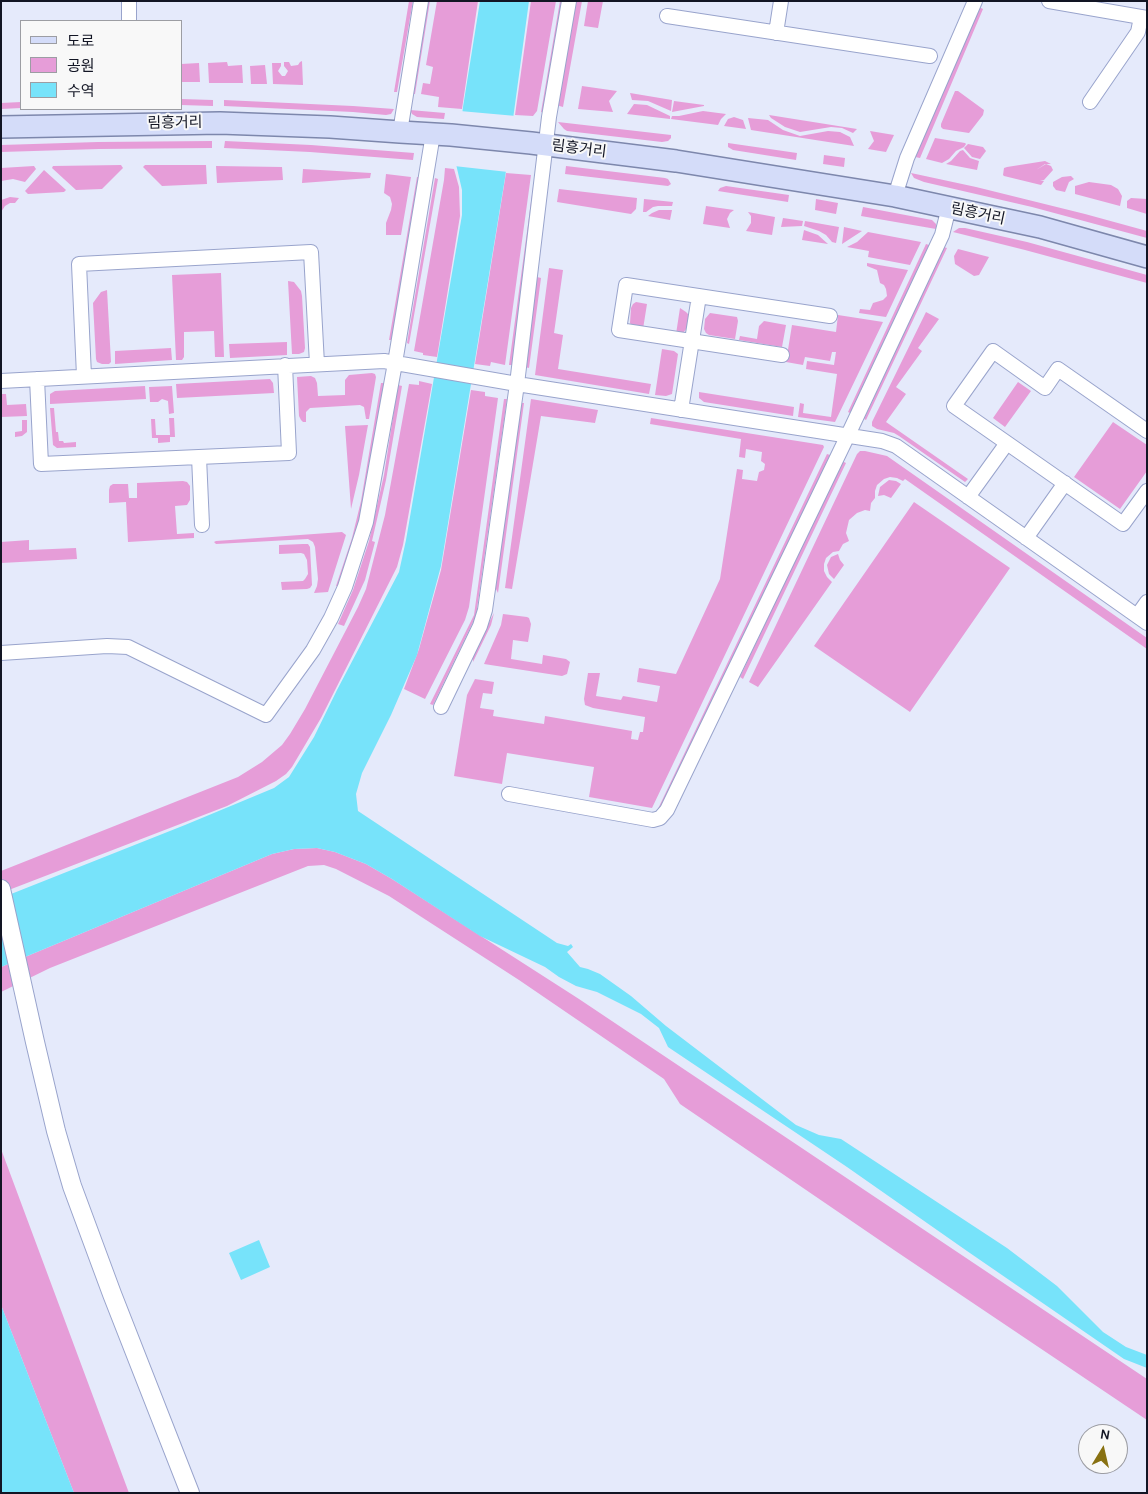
<!DOCTYPE html>
<meta charset="utf-8">
<style>
body{margin:0}
#map{position:relative;width:1148px;height:1494px;overflow:hidden;background:#e5eafb;font-family:Karla,"Noto Sans KR",sans-serif}
canvas{display:block}
.frame{position:absolute;inset:0;border:2px solid #121524;pointer-events:none}
.legend{position:absolute;left:20px;top:20px;width:162px;height:90px;box-sizing:border-box;background:#f8f8f8;border:1px solid #9c9da3;margin:0;padding:6px 9px;list-style:none;font-size:15px;color:#121524}
.legend li{display:flex;align-items:center;gap:10px;height:25px}
.legend b{width:25px;border:1px solid #9c9da3}
.north{position:absolute;left:1078px;top:1424px;width:50px;height:50px;box-sizing:border-box;background:#f8f8f8;border:1px solid #9c9da3;border-radius:50%;rotate:9deg;font-size:14px;font-weight:700;line-height:20px;text-align:center;color:#121524}
.north::after{content:'';display:block;margin:auto;width:18px;height:22px;background:#887112;clip-path:polygon(50% 0,100% 100%,50% 72%,0 100%)}
</style>
<div id="map">
<canvas width="1148" height="1494"></canvas>
<div class="frame"></div>
<ul class="legend">
<li><b style="height:6px;background:#d4dcf9"></b>도로</li>
<li><b style="height:14px;background:#e69dd8"></b>공원</li>
<li><b style="height:14px;background:#77e3fa"></b>수역</li>
</ul>
<div class="north">N</div>
</div>
<script>
const c = document.querySelector('canvas').getContext('2d');
c.lineJoin = 'round';
function fillPath(path, color) {
  c.fillStyle = color;
  c.fill(path, 'evenodd');
}
function toPath(rows) {
  const path = new Path2D();
  for (const r of rows) {
    path.moveTo(r[0], r[1]);
    for (let i = 2; i < r.length; i += 2) path.lineTo(r[i], r[i + 1]);
  }
  return path;
}
function stroke(path, color, width, dash) {
  c.strokeStyle = color;
  c.lineWidth = width;
  c.lineCap = dash ? 'butt' : 'round';
  c.setLineDash(dash || []);
  c.stroke(path);
}
function drawText(font, color, halo, rows, align = 'center') {
  c.font = font + ' Karla,"Noto Sans KR",sans-serif';
  c.lineWidth = 4;
  c.setLineDash([]);
  c.textBaseline = 'middle';
  c.strokeStyle = halo;
  c.fillStyle = color;
  for (const [text, x, y, turn = 0] of rows) {
    c.save();
    c.translate(x, y);
    c.rotate((+turn || 0) * Math.PI / 180);
    c.textAlign = isNaN(turn) ? turn : align;
    if (halo) c.strokeText(text, 0, 0);
    c.fillText(text, 0, 0);
    c.restore();
  }
}
fillPath(toPath([
 [409,1,413,1,397,92,394,92],
 [427,1,430,1,415,94,412,94],
 [437,1,478,1,462,109,438,107,439,97,421,94,423,83,430,84,433,67,426,65],
 [531,1,556,1,537,111,533,116,515,115],
 [560,1,562,1,544,113,541,112],
 [574,1,582,1,563,107,556,105],
 [588,1,603,1,598,28,584,26],
 [979,7,983,9,920,158,915,157],
 [302,61,303,85,273,84,272,63,281,63,281,66,278,71,282,76,285,76,288,71,284,66,284,62,289,62,291,66,298,65,300,62],
 [227,62,228,66,242,65,243,83,209,83,208,63],
 [199,63,200,82,181,82,181,64],
 [265,65,267,84,251,84,250,66],
 [582,86,617,91,609,101,613,112,578,109],
 [955,91,958,91,984,110,983,115,969,133,943,129,941,127,941,124],
 [630,93,672,100,671,111,648,101,632,100],
 [181,99,213,100,213,106,181,105],
 [224,100,353,106,394,109,391,114,386,115,353,112,224,106],
 [674,101,704,105,704,106,672,112],
 [21,102,21,108,1,109,1,103],
 [634,104,647,105,670,116,670,119,627,114],
 [410,110,445,113,444,119,417,117,412,114],
 [703,111,726,114,721,119,718,125,671,119,672,116,679,116],
 [769,115,857,129,853,133,842,128,831,127,800,132,785,127,771,118],
 [734,117,743,120,746,129,724,126,728,119],
 [748,118,768,120,783,130,800,136,828,131,840,132,850,137,854,146,751,130],
 [558,122,671,135,671,138,668,141,662,142,567,131,564,129],
 [870,131,894,135,886,152,868,149,874,141],
 [935,138,965,143,966,144,964,147,956,151,949,159,942,163,926,159],
 [212,141,212,148,99,149,1,152,1,145,98,142],
 [225,141,311,145,414,153,413,160,310,152,224,148],
 [728,143,797,153,796,160,733,150,728,147],
 [968,144,983,147,986,151,980,159,972,157,964,148],
 [963,150,970,158,979,161,977,170,946,164,951,161,960,151],
 [824,155,845,158,844,167,823,164],
 [1045,161,1051,164,1045,164,1036,170,1046,164,1051,166,1053,170,1044,180,1040,180,1044,181,1041,185,1004,176,1003,175,1004,168,1007,167],
 [121,165,123,168,102,189,76,190,52,168,53,166],
 [145,165,206,165,207,184,162,186,143,167],
 [34,166,36,169,25,182,13,179,1,181,1,168],
 [216,166,282,167,283,180,217,183],
 [566,166,665,178,668,179,671,184,668,186,565,174],
 [445,168,454,169,459,187,460,216,437,357,423,355,423,353,414,351,444,180],
 [303,169,371,173,370,178,302,183],
 [44,170,66,190,64,192,28,194,25,191],
 [506,173,531,175,505,365,491,362,490,366,475,364],
 [911,173,976,187,1085,214,1147,231,1147,238,1032,207,924,182,914,178],
 [386,174,411,177,401,235,386,235,386,223,391,210,392,204,390,197,384,193],
 [1071,176,1074,179,1069,182,1065,192,1056,190,1053,186,1053,182,1062,177],
 [417,177,420,177,393,340,389,340],
 [435,178,438,179,409,344,407,343],
 [1089,182,1111,185,1118,189,1122,196,1120,206,1075,194,1075,186],
 [726,186,789,195,788,202,718,191,720,188],
 [533,187,535,187,512,365,509,365],
 [559,189,637,198,636,209,631,214,557,202],
 [10,197,19,198,15,203,10,203,5,206,1,212,1,200],
 [1131,198,1147,199,1147,214,1127,208,1127,201],
 [644,199,673,202,672,206,658,206,653,207,646,212,643,212],
 [816,199,838,203,836,214,815,210],
 [706,206,734,210,730,213,727,219,730,228,703,224],
 [863,207,932,220,936,224,936,229,861,216],
 [659,210,672,210,670,220,648,216,652,213],
 [748,212,775,217,772,235,746,231,751,223,751,216],
 [783,218,803,221,802,226,781,227],
 [805,221,839,227,836,243,832,242,826,235,819,231,804,226],
 [844,227,862,231,842,244],
 [959,228,965,228,1027,242,1147,275,1147,283,1025,250,953,232],
 [804,230,818,235,828,244,802,240],
 [868,232,921,242,910,265,868,257,869,251,847,247,857,242],
 [926,244,929,245,850,413,848,412],
 [944,247,947,248,866,420,864,419],
 [958,249,989,257,979,275,974,276,955,264,954,256],
 [867,263,908,270,886,317,859,313,860,309,870,310,873,303,883,300,887,296,886,289,884,285,880,283,877,270,867,266],
 [549,268,563,270,554,333,563,335,558,369,651,384,649,394,535,375],
 [221,273,224,357,215,357,214,331,184,332,184,357,182,360,176,360,172,275],
 [537,277,541,278,529,368,525,367],
 [288,281,294,282,301,291,302,296,305,348,304,352,299,354,292,354],
 [107,290,111,362,109,364,102,364,97,362,96,359,93,303,101,292],
 [636,302,647,304,643,329,632,326,630,323,631,308,633,304],
 [680,308,686,312,689,315,687,328,683,333,676,334],
 [926,312,939,319,918,348,922,351,896,387,906,394,886,422,968,479,965,482,899,436,894,433,877,429,872,426,872,422],
 [710,313,737,317,738,321,735,339,709,335,706,333,704,329,705,319],
 [838,315,883,322,835,422,798,417,800,403,804,404,803,413,831,417,837,374,806,369,807,361,834,365,836,352,832,352,830,361,805,357,803,365,786,362,792,325,836,332],
 [764,321,786,325,782,347,739,340,740,336,757,339,759,326],
 [287,342,287,355,230,358,229,344],
 [171,348,172,360,115,364,115,351],
 [662,349,674,351,678,354,672,394,666,396,655,395],
 [372,373,375,374,376,377,369,419,366,419,364,407,360,405,310,408,306,412,306,422,303,422,301,420,299,416,297,377,311,376,315,378,317,383,318,396,345,395,345,380,349,375],
 [270,379,273,383,274,393,177,398,176,384],
 [419,381,432,384,403,545,397,567,321,718,292,767,286,774,276,781,227,806,1,893,1,871,238,777,262,762,282,745,290,734,305,709,358,607,366,589,385,515,409,384,419,385],
 [1018,382,1031,391,1005,427,993,418],
 [381,383,385,383,361,518,339,587,336,586,352,538,361,501],
 [398,385,402,386,386,480,372,541,375,542,365,580,344,626,338,624,353,590,369,541,384,475],
 [145,386,146,399,50,404,50,394,55,391],
 [172,386,174,413,169,414,168,401,162,399,158,402,150,402,149,387],
 [471,390,485,392,485,396,498,398,469,607,465,620,425,699,404,689,419,649,441,570],
 [699,392,794,407,793,416,704,402,699,398],
 [1,394,6,394,7,405,26,404,27,416,1,417],
 [504,399,507,399,476,616,433,705,430,704,474,615],
 [531,399,598,410,595,423,541,416,512,589,505,588],
 [520,403,524,403,498,593,496,589,495,583],
 [50,408,54,408,56,432,58,432,59,441,63,441,64,443,76,442,76,447,57,448,53,445],
 [169,418,174,418,175,437,170,437,170,442,158,443,158,438,152,438,151,419,155,419,156,435,170,435],
 [651,418,823,445,824,447,652,808,589,797,594,767,507,753,502,784,454,776,467,695,475,679,494,682,492,694,483,693,480,708,494,710,493,716,544,724,545,716,632,731,631,739,638,740,640,732,643,732,645,717,593,708,585,705,584,699,588,673,600,673,596,696,621,700,623,696,657,702,660,686,637,682,639,668,676,674,720,579,737,469,743,470,742,479,757,481,759,472,764,470,765,464,761,461,762,452,746,449,745,458,739,457,741,439,650,424],
 [22,420,27,420,27,432,22,436,15,437,15,432,22,431],
 [1113,422,1147,445,1147,471,1120,509,1074,477],
 [368,425,359,475,351,509,345,426],
 [860,451,865,451,887,456,1147,638,1147,649,905,479,903,481,897,478,890,477,884,479,877,485,875,491,875,498,871,503,870,511,865,510,857,513,849,520,846,533,849,541,843,544,839,551,833,552,826,558,824,564,824,571,827,577,832,582,758,687,749,682,857,454],
 [827,454,830,455,659,814,656,813],
 [842,461,846,463,743,679,740,677],
 [889,480,896,481,901,484,891,498,884,495,878,496,880,487],
 [183,481,187,482,190,486,190,500,187,505,175,506,177,534,194,533,194,538,128,542,126,502,109,503,109,490,110,486,113,484,128,484,129,498,137,498,137,483],
 [914,502,1010,568,910,712,814,646],
 [342,532,346,535,328,592,314,593,317,586,318,579,315,547,313,542,308,539,216,544,214,542,216,541],
 [29,540,29,550,76,548,77,559,1,563,1,542],
 [303,544,308,544,310,547,312,585,310,588,307,589,282,590,281,582,303,581,305,579,308,574,307,560,304,554,301,553,279,554,279,545],
 [838,554,840,560,844,565,834,579,829,574,827,565,831,557],
 [494,613,491,625,473,662,473,654],
 [503,614,527,617,529,618,531,624,528,642,513,640,511,659,542,664,543,655,566,659,570,662,567,674,562,676,484,664,501,625],
 [317,848,335,852,366,864,392,879,579,999,1147,1379,1147,1420,894,1250,680,1104,664,1079,519,980,389,896,336,869,324,865,308,866,50,968,1,992,1,967,272,854,294,849],
 [1,1149,129,1493,74,1493,1,1305]
]), '#e69dd8');
fillPath(toPath([
 [480,1,529,1,505,178,441,566,417,655,391,715,362,773,356,794,358,811,557,943,568,946,571,944,573,947,567,952,580,967,588,969,600,974,631,996,666,1026,796,1125,819,1135,841,1139,1007,1248,1057,1286,1103,1332,1126,1347,1147,1355,1147,1368,1124,1359,967,1251,847,1167,668,1047,659,1028,641,1014,597,992,576,986,559,977,545,967,480,936,392,879,366,864,335,852,317,848,294,849,272,854,1,967,1,898,185,825,274,788,289,777,314,737,337,690,399,572,406,540,462,215,462,190,456,164,463,107],
 [259,1240,270,1267,241,1280,229,1253],
 [1,1305,74,1493,1,1493]
]), '#77e3fa');
fillPath(toPath([
 [460,111,516,116,508,172,454,166]
]), '#e5eafb');
const minor = toPath([
 [129,1,129,21],
 [1049,1,1147,18],
 [667,16,930,56],
 [776,33,781,1],
 [1090,102,1138,32,1141,17],
 [400,132,421,1],
 [895,196,907,158,975,1],
 [782,355,619,330,626,285,830,316],
 [84,376,79,264,311,252,317,364],
 [37,379,41,464,289,453,285,365],
 [1,381,384,361,517,384,882,441,896,446,1147,623],
 [681,410,699,296],
 [1147,431,1058,369,1045,388,993,351,954,406,1123,524,1147,491],
 [199,457,202,525],
 [968,497,1007,443],
 [1026,538,1065,483],
 [1137,616,1147,602],
 [1,653,107,646,128,647,266,715,313,650,331,618,345,587,366,522,395,363,433,134],
 [441,707,480,626,485,610,517,384,549,117,569,1],
 [509,794,653,820,660,818,667,810,848,435,942,235,949,207]
]);
const tertiary = toPath([
 [1,889,35,1042,56,1131,72,1186,112,1294,190,1493]
]);
const primary = toPath([
 [1,127,220,123,330,127,400,132,451,135,531,143,676,161,895,196,1040,227,1147,257]
]);
stroke(minor, '#99a4cc', 16);
stroke(tertiary, '#99a4cc', 20);
stroke(primary, '#7d87ac', 24);
stroke(minor, '#fff', 14);
stroke(tertiary, '#fff', 18);
stroke(primary, '#d4dcf9', 21);
drawText('15px', '#121524', '#f8f8f8', [
 ["림흥거리",175,123,-1],
 ["림흥거리",579,149,7],
 ["림흥거리",978,214,12]
]);
</script>
